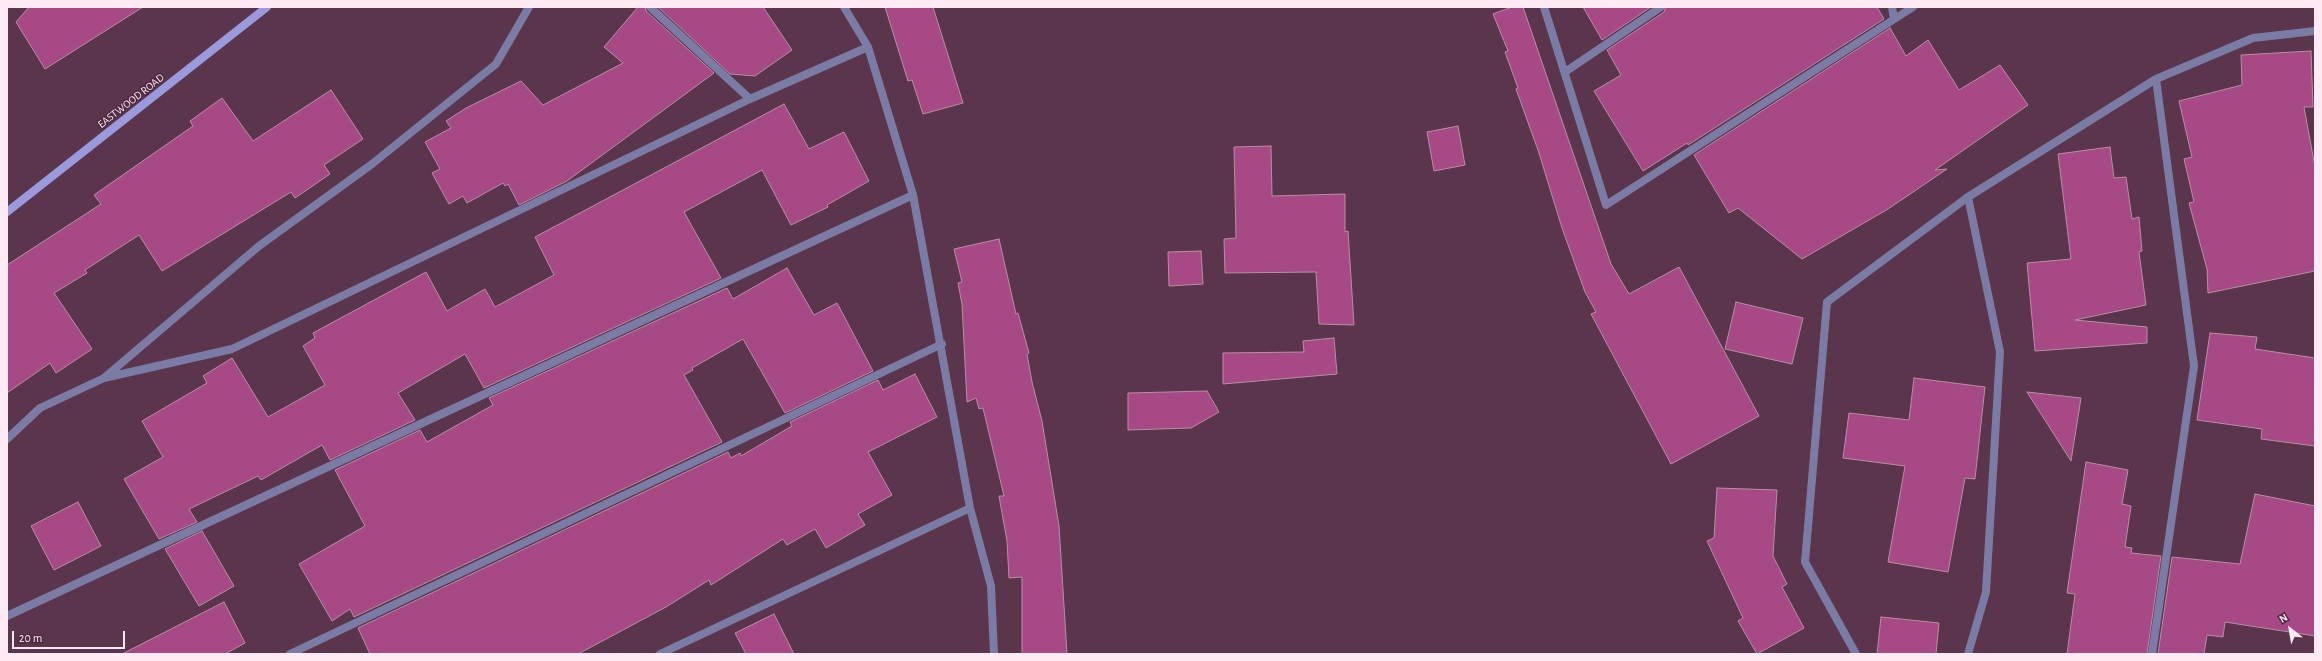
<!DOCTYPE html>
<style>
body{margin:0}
#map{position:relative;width:2322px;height:661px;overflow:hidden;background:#5a354b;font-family:"Alegreya Sans",sans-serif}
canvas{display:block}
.frame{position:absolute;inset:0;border:8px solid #feeaf5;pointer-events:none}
.north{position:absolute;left:2270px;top:609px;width:40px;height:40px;-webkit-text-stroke:3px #4f2a41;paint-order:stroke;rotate:329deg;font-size:11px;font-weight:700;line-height:16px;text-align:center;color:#feeaf5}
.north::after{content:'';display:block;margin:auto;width:14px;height:18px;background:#feeaf5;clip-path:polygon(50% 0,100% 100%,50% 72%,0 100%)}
.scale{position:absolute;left:12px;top:631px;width:113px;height:18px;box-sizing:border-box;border:2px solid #feeaf5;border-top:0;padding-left:5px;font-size:12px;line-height:14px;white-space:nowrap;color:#feeaf5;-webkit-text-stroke:3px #4f2a41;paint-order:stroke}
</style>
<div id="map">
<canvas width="2322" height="661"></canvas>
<div class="frame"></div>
<div class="north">N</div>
<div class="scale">20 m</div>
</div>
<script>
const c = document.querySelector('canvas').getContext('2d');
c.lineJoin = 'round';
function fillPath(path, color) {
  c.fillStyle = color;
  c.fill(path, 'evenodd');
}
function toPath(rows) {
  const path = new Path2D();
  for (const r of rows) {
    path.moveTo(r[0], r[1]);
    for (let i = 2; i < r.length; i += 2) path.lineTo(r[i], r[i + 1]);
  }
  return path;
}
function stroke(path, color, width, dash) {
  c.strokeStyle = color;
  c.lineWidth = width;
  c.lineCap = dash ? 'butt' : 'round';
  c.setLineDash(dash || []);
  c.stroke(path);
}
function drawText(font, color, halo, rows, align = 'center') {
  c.font = font + ' "Alegreya Sans",sans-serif';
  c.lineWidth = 3;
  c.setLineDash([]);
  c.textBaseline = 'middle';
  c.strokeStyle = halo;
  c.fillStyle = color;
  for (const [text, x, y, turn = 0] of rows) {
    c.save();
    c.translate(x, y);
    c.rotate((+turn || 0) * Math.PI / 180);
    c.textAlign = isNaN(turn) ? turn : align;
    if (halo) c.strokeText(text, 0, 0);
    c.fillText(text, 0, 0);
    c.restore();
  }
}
const building = toPath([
 [29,7,143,7,45,69,16,22,29,7],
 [638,7,645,7,646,11,714,73,567,181,519,205,508,184,505,186,503,183,467,203,463,196,449,204,432,173,440,169,425,142,451,128,446,121,466,108,521,81,543,105,623,63,604,47,638,7],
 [658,7,763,7,792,50,755,76,730,74,658,7],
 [885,7,933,7,963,103,923,114,912,80,908,81,885,7],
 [1512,7,1523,7,1611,264,1629,294,1679,267,1759,416,1671,464,1591,314,1596,312,1585,292,1562,228,1539,153,1516,89,1518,88,1505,52,1508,51,1493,14,1512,7],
 [1583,7,1651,7,1602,40,1583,7],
 [1666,7,1877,7,1884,19,1688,145,1687,143,1643,171,1594,91,1621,75,1607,50,1664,12,1666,7],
 [1890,28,1906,56,1928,40,1959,90,2000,65,2028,105,1935,170,1947,169,1888,209,1802,259,1738,208,1729,213,1694,155,1890,28],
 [2311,51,2313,107,2304,107,2315,167,2315,271,2208,293,2207,269,2189,203,2194,202,2184,159,2192,157,2179,101,2242,85,2241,55,2311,51],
 [331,90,363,139,324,165,330,174,295,198,291,192,162,271,139,235,85,270,87,273,54,293,92,349,56,373,50,363,7,393,7,265,101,204,94,195,193,126,190,121,222,98,253,141,331,90],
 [784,104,809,149,844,132,869,181,827,205,828,207,791,225,762,170,684,212,721,278,484,388,465,354,398,393,415,420,330,460,322,445,261,480,258,476,189,509,197,522,159,539,124,479,163,457,142,421,207,383,203,376,232,358,268,417,325,385,303,346,315,338,313,333,426,272,447,311,485,289,495,307,554,275,535,237,784,104],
 [1458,126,1465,165,1434,171,1427,132,1458,126],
 [1271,146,1272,196,1345,194,1345,232,1348,231,1354,325,1319,324,1316,272,1225,273,1224,239,1236,238,1234,147,1271,146],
 [2110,147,2114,178,2126,177,2132,219,2139,217,2142,251,2139,252,2146,305,2075,320,2147,327,2147,343,2035,351,2027,263,2071,259,2058,154,2110,147],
 [999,239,1016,314,1018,313,1029,353,1027,354,1032,382,1042,421,1059,526,1067,654,1022,654,1022,577,1009,578,1007,541,999,496,1004,496,983,408,979,409,976,398,967,402,962,304,958,283,962,282,954,249,999,239],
 [1201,251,1203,284,1169,286,1168,252,1201,251],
 [787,268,814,315,837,303,873,371,785,413,743,339,692,368,693,370,684,375,722,442,354,617,350,609,332,621,299,564,365,526,335,470,420,430,427,442,493,405,489,398,727,288,733,299,787,268],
 [1736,302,1803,318,1792,364,1725,349,1736,302],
 [2210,333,2257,337,2255,349,2315,358,2315,446,2261,439,2262,429,2197,420,2210,333],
 [1334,338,1337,374,1223,384,1223,353,1304,352,1303,341,1334,338],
 [915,374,937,417,868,452,892,495,858,514,865,525,826,548,815,529,787,545,783,539,711,585,709,580,666,607,578,654,370,654,358,628,728,452,731,458,740,453,741,456,792,426,790,422,878,380,883,390,915,374],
 [1914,378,1985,387,1975,479,1965,478,1948,572,1888,562,1905,466,1843,458,1849,413,1909,420,1914,378],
 [1207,391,1219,412,1191,428,1128,430,1128,393,1207,391],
 [2027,392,2081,398,2071,461,2027,392],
 [2086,462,2128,470,2122,504,2131,506,2125,547,2132,548,2131,553,2161,556,2147,654,2067,654,2075,594,2067,593,2086,462],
 [1717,488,1777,490,1773,556,1787,584,1782,587,1804,628,1757,654,1738,621,1743,618,1707,541,1714,538,1717,488],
 [2255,494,2315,506,2315,636,2225,622,2223,637,2207,635,2204,654,2158,654,2172,557,2240,564,2255,494],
 [78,502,101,546,54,570,31,526,78,502],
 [202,531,234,586,199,606,165,549,202,531],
 [224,602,245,643,225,654,122,654,224,602],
 [774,614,794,654,746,654,735,633,774,614],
 [1881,617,1939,623,1936,654,1877,654,1881,617]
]);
fillPath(building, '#a74985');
stroke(building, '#ba8ea7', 1);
stroke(toPath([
 [650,7,750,99],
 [844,7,868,47,913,195,970,508,991,586,994,654],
 [1544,7,1606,205,1913,7],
 [1892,7,1894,19],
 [1565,72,1661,7],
 [104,378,232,349,750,99,868,47],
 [7,439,40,408,104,378,259,246,372,164,496,64,529,7],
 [7,616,913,195],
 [290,654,942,344],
 [660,654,970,508],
 [1856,654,1805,562,1827,302,1968,197,2156,79,2253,38,2315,31],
 [1968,654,1986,592,2000,352,1968,197],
 [2152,654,2194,366,2156,79]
]), '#7b7ca6', 8);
stroke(toPath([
 [7,212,267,7]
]), '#9a9add', 8);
drawText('11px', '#feeaf5', '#4f2a41', [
 ["EASTWOOD ROAD",131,101,-38]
]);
</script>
